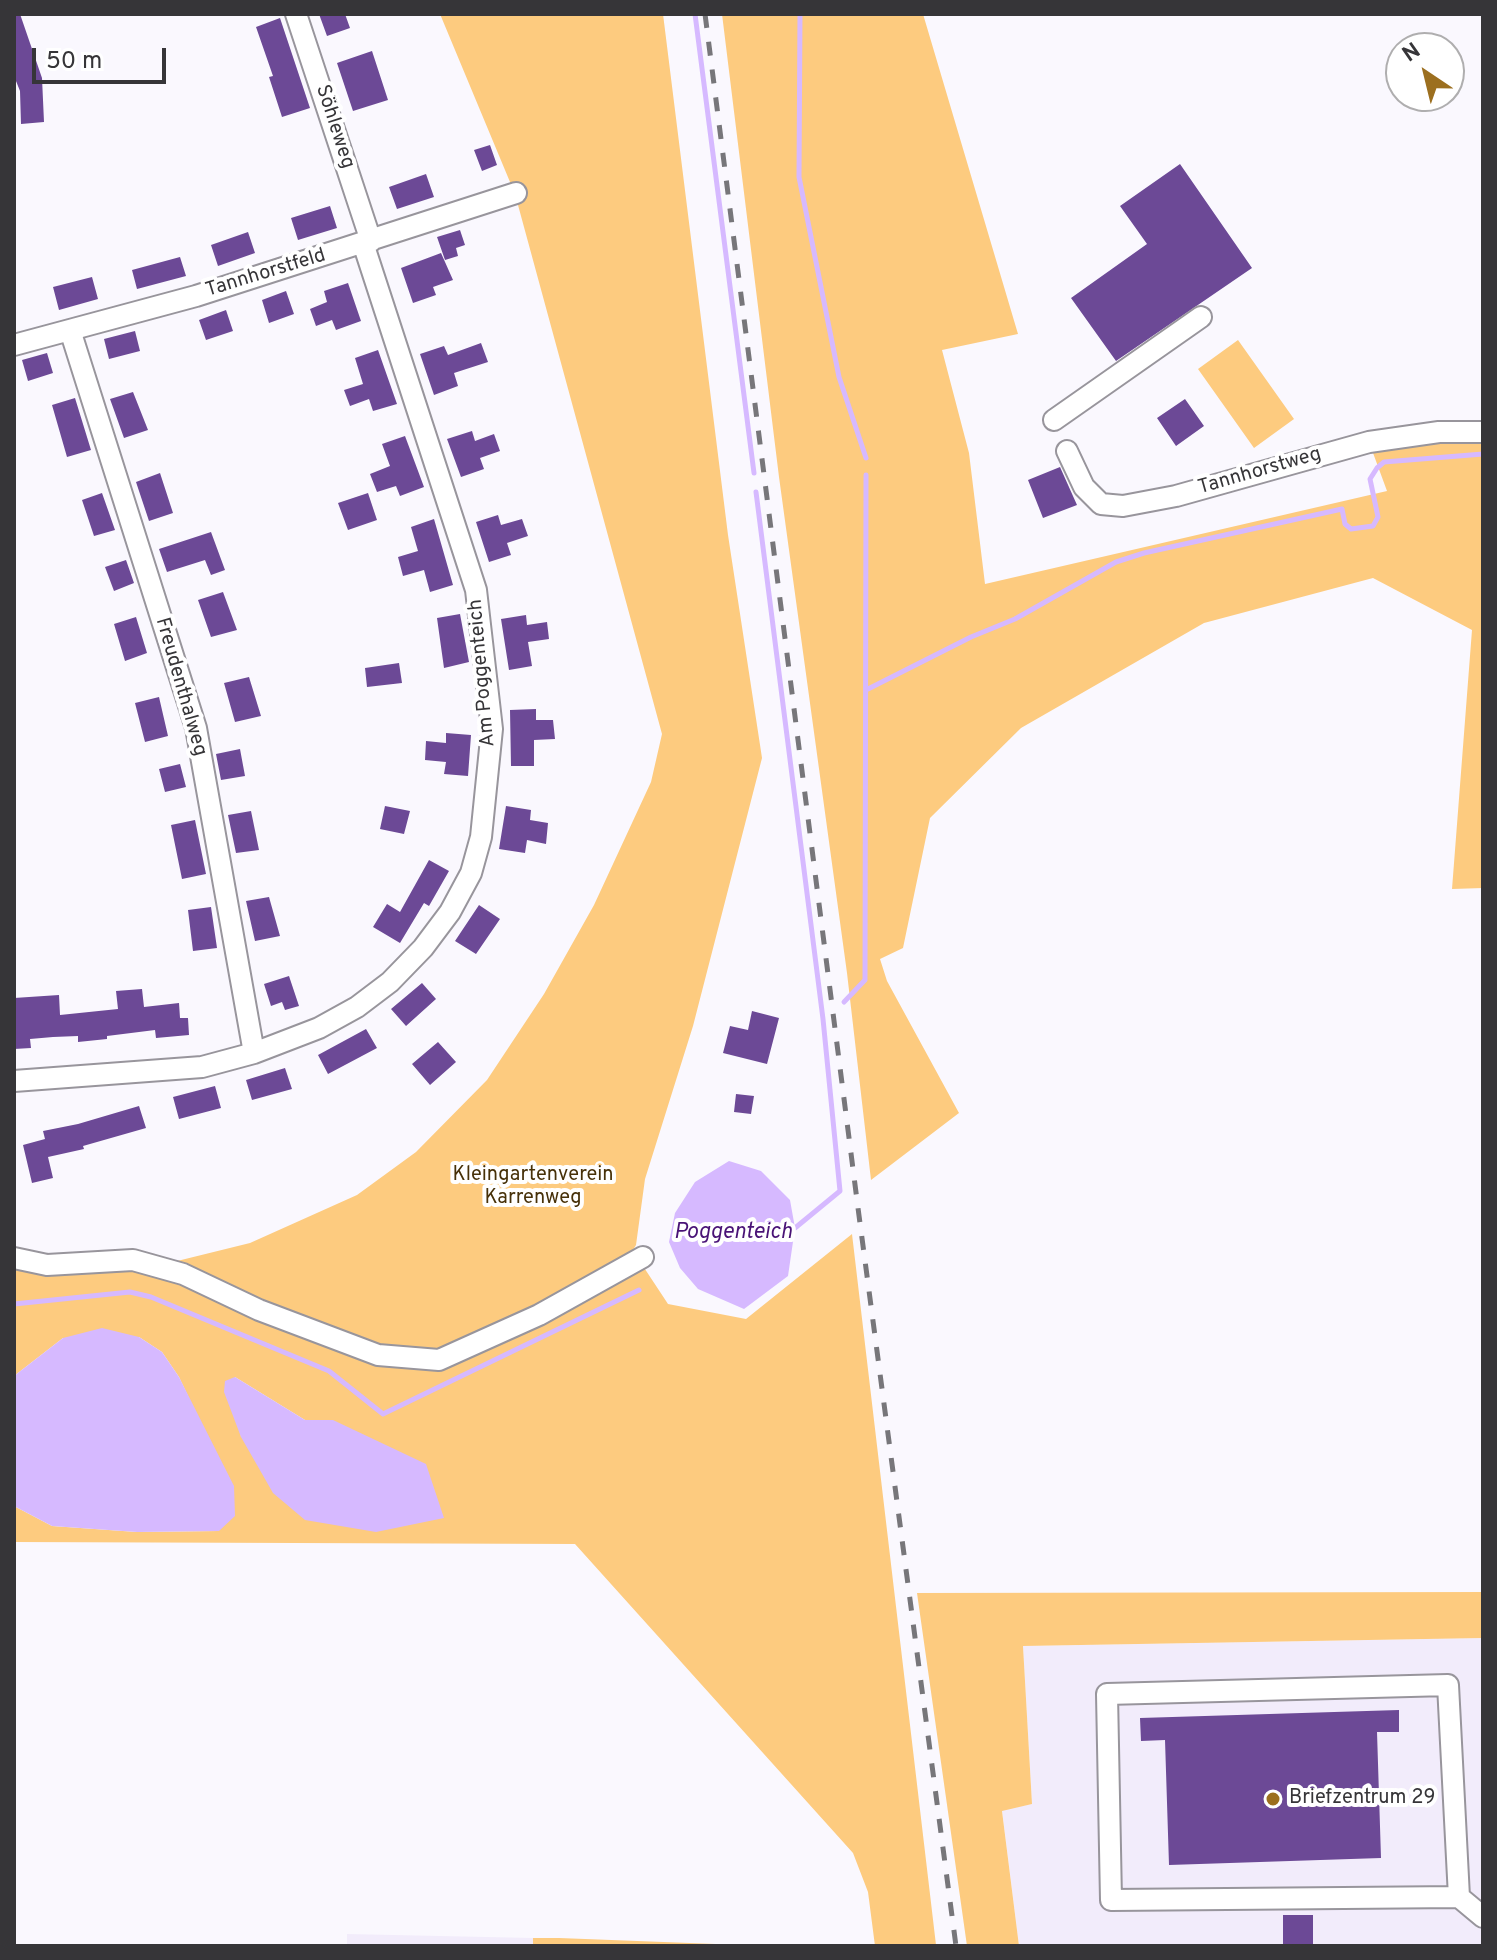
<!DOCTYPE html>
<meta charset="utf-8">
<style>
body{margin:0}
#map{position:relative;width:1497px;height:1960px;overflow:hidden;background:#faf8fe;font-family:Overpass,sans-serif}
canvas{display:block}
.frame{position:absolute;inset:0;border:16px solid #363538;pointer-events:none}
.north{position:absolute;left:1385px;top:32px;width:80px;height:80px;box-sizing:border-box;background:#fff;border:2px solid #afaeaf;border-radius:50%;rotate:325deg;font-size:22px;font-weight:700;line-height:32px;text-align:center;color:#363538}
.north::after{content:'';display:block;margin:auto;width:28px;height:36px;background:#9c6f1f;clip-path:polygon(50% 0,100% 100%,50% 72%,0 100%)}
.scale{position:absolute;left:32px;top:48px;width:134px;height:36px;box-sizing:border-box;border:4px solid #363538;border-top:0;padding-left:10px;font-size:24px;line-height:28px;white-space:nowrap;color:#363538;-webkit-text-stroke:6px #fff;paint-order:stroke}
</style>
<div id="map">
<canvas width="1497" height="1960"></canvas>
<div class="frame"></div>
<div class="north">N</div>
<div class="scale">50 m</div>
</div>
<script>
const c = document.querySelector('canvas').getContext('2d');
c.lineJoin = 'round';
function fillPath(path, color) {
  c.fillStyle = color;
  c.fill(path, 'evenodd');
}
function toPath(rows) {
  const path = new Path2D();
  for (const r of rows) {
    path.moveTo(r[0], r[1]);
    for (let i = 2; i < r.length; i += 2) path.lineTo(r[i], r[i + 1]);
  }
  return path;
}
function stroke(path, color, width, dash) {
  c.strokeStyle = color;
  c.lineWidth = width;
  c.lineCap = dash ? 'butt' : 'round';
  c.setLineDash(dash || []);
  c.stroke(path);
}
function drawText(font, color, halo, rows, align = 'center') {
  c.font = font + ' Overpass,sans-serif';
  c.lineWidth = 8;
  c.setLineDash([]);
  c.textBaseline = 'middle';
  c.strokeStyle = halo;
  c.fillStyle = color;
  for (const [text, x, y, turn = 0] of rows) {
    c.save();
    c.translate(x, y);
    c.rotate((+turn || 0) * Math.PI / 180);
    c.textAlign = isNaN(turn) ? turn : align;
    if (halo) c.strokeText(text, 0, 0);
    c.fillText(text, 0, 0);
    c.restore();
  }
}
fillPath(toPath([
 [1483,1638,1483,1946,1019,1946,1002,1810,1032,1804,1023,1646],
 [347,1934,533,1938,533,1946,347,1946]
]), '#f2ecfb');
fillPath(toPath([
 [440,14,663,14,728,535,762,758,693,1026,645,1179,636,1245,627,1260,639,1260,668,1304,746,1319,852,1234,936,1945,933,1946,875,1946,868,1892,853,1853,575,1544,14,1542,14,1506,52,1526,137,1532,218,1531,201,1424,179,1377,162,1352,139,1337,63,1338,14,1376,14,1258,165,1264,250,1243,357,1195,416,1152,487,1080,544,994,594,905,651,782,662,734,515,194],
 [235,1377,305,1420,333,1420,241,1437],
 [722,14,923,14,1018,334,942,350,969,453,985,584,1387,491,1369,442,1483,433,1483,888,1452,889,1472,630,1373,578,1204,623,1021,728,930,818,903,948,880,959,887,981,959,1113,871,1180,847,973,779,477],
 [1238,340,1294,419,1254,448,1198,369],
 [1483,1592,1483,1638,1023,1646,1032,1804,1002,1811,1019,1946,967,1946,917,1593],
 [533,1938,559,1938,768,1946,533,1946]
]), '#fdcb7f');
fillPath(toPath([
 [729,1161,761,1171,790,1200,795,1228,788,1276,744,1309,698,1289,680,1268,669,1242,675,1213,695,1182],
 [102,1328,139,1337,162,1352,179,1377,234,1486,235,1516,219,1531,137,1532,52,1526,14,1506,14,1376,63,1338],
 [235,1377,305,1420,333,1420,426,1464,444,1518,376,1532,305,1520,273,1493,241,1437,224,1392,225,1381]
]), '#d6b9ff');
stroke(toPath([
 [695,14,754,473],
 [800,14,799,177,839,377,866,458],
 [756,492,823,1019,840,1191,795,1228],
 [868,689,971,637,1015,619,1116,562,1144,553,1342,509,1345,524,1351,529,1373,526,1378,517,1370,479,1377,468,1384,462,1483,454],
 [844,1002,865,980,866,475],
 [14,1304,130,1292,151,1297,329,1371,383,1414,639,1290]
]), '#d6b9ff', 5);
fillPath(toPath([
 [14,14,20,14,42,78,44,122,21,124,20,91,14,76],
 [319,14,345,14,350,28,327,36],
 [280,18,310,108,282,117,269,77,273,76,256,27],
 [372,51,388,100,353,111,337,63],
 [490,145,497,165,482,171,474,150],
 [1180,164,1252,268,1116,361,1071,298,1147,244,1120,206],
 [426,174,434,197,397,209,389,187],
 [330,206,337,228,298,240,291,218],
 [460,230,465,245,456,248,458,256,445,260,437,237],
 [248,232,255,253,218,266,211,245],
 [441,253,453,280,433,287,436,295,413,303,401,268],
 [180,257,186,276,137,289,132,270],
 [92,277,98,299,59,310,53,287],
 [348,283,361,321,336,330,332,320,316,326,310,309,327,302,324,291],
 [286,291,294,314,269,323,262,300],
 [226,310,233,331,206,340,199,320],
 [135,331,140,351,109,359,104,339],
 [481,343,488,362,454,373,458,386,434,395,420,354,444,346,448,355],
 [378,350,397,404,373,411,369,399,350,406,344,390,363,384,355,358],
 [47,353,53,373,28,381,22,360],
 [133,392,148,430,124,438,110,399],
 [75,398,91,450,67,457,52,405],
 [1185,399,1204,426,1176,446,1157,418],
 [472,431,475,441,494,434,500,451,480,458,484,469,461,477,447,439],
 [405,436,424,487,400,496,396,486,377,492,370,474,390,466,382,444],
 [1060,467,1077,505,1043,518,1028,480],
 [160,473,173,513,149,521,136,482],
 [102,493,115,530,94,536,82,500],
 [368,493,377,520,348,530,338,503],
 [498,515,501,525,522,519,528,536,507,543,511,555,489,562,476,522],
 [434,519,453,585,430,592,424,570,403,576,398,557,418,551,411,527],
 [211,532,225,570,211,575,205,560,167,572,159,549],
 [126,560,134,583,114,591,105,567],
 [223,592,237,630,211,637,198,600],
 [460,614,469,662,444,668,437,618],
 [526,615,527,625,547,622,549,639,528,642,532,666,509,670,501,619],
 [136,617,147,653,125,661,114,624],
 [399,663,402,683,367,687,365,668],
 [249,677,261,716,235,722,224,683],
 [159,697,168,736,145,742,135,703],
 [536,709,536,720,553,720,555,739,534,740,534,766,511,766,510,710],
 [446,733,471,735,468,776,444,774,446,762,425,760,426,741,446,743],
 [240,749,245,776,221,780,216,754],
 [180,764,186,787,165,792,159,769],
 [385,806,410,811,404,834,380,829],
 [506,806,531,810,530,820,548,823,546,844,527,840,525,853,499,849],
 [251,811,259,850,236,853,228,815],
 [195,820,206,874,182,879,171,825],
 [429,860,449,871,429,906,424,903,400,943,373,927,387,904,400,912],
 [269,897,280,936,255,941,246,901],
 [479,905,500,919,476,954,455,941],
 [211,907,217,948,193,951,188,910],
 [289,976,299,1006,285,1010,282,1002,271,1006,264,984],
 [422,983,436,999,406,1026,391,1009],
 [142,989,144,1007,179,1003,180,1018,188,1018,189,1035,156,1038,155,1030,107,1036,107,1039,78,1042,78,1036,53,1037,30,1039,31,1048,14,1049,14,998,59,995,60,1015,118,1009,116,991],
 [752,1011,779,1018,767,1064,723,1053,730,1026,748,1030],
 [366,1029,377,1048,328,1074,318,1055],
 [438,1042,456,1062,430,1085,412,1064],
 [285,1068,292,1089,252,1100,246,1080],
 [215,1086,221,1108,179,1119,173,1097],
 [736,1094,754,1096,751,1114,734,1112],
 [139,1106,146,1128,83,1146,84,1149,48,1157,53,1178,32,1183,23,1145,45,1139,43,1131,78,1124],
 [1399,1710,1399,1732,1377,1732,1381,1858,1169,1865,1165,1740,1141,1741,1140,1718],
 [1283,1915,1313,1915,1313,1945,1283,1945]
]), '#6c4996');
const minor = toPath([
 [296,14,371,241],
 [70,330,196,728,254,1053],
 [14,345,196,296,516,193],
 [1054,420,1201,317],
 [1067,451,1084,487,1101,504,1123,506,1176,496,1369,442,1439,432,1483,432],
 [14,1081,202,1067,254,1053,319,1028,357,1007,390,982,423,948,450,912,471,873,481,837,492,729,476,590,363,243],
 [14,1258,47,1265,133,1260,183,1274,259,1310,378,1355,439,1360,539,1315,643,1257],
 [1459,1897,1448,1685,1107,1694,1111,1900,1459,1897,1483,1917]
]);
stroke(minor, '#98959c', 24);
stroke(minor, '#fff', 20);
stroke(toPath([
 [705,14,858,1208,956,1946]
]), '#77767a', 5, [14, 14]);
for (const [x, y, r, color] of [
 [1273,1799,8,"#9c6f1f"]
]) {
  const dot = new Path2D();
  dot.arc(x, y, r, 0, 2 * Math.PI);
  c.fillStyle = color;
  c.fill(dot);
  stroke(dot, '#fff', 3);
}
drawText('20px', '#363538', '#fff', [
 ["Söhleweg",334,127,72],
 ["Tannhorstfeld",266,274,-17],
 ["Tannhorstweg",1260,472,-16],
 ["Am Poggenteich",483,673,-95],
 ["Freudenthalweg",180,687,74]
]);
drawText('20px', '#473109', '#fff', [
 ["Kleingartenverein",533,1176],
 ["Karrenweg",533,1199]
]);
drawText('20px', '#363538', '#fff', [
 ["Briefzentrum 29",1289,1799]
], 'left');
drawText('italic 22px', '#491376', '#fff', [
 ["Poggenteich",733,1234]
]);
</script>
